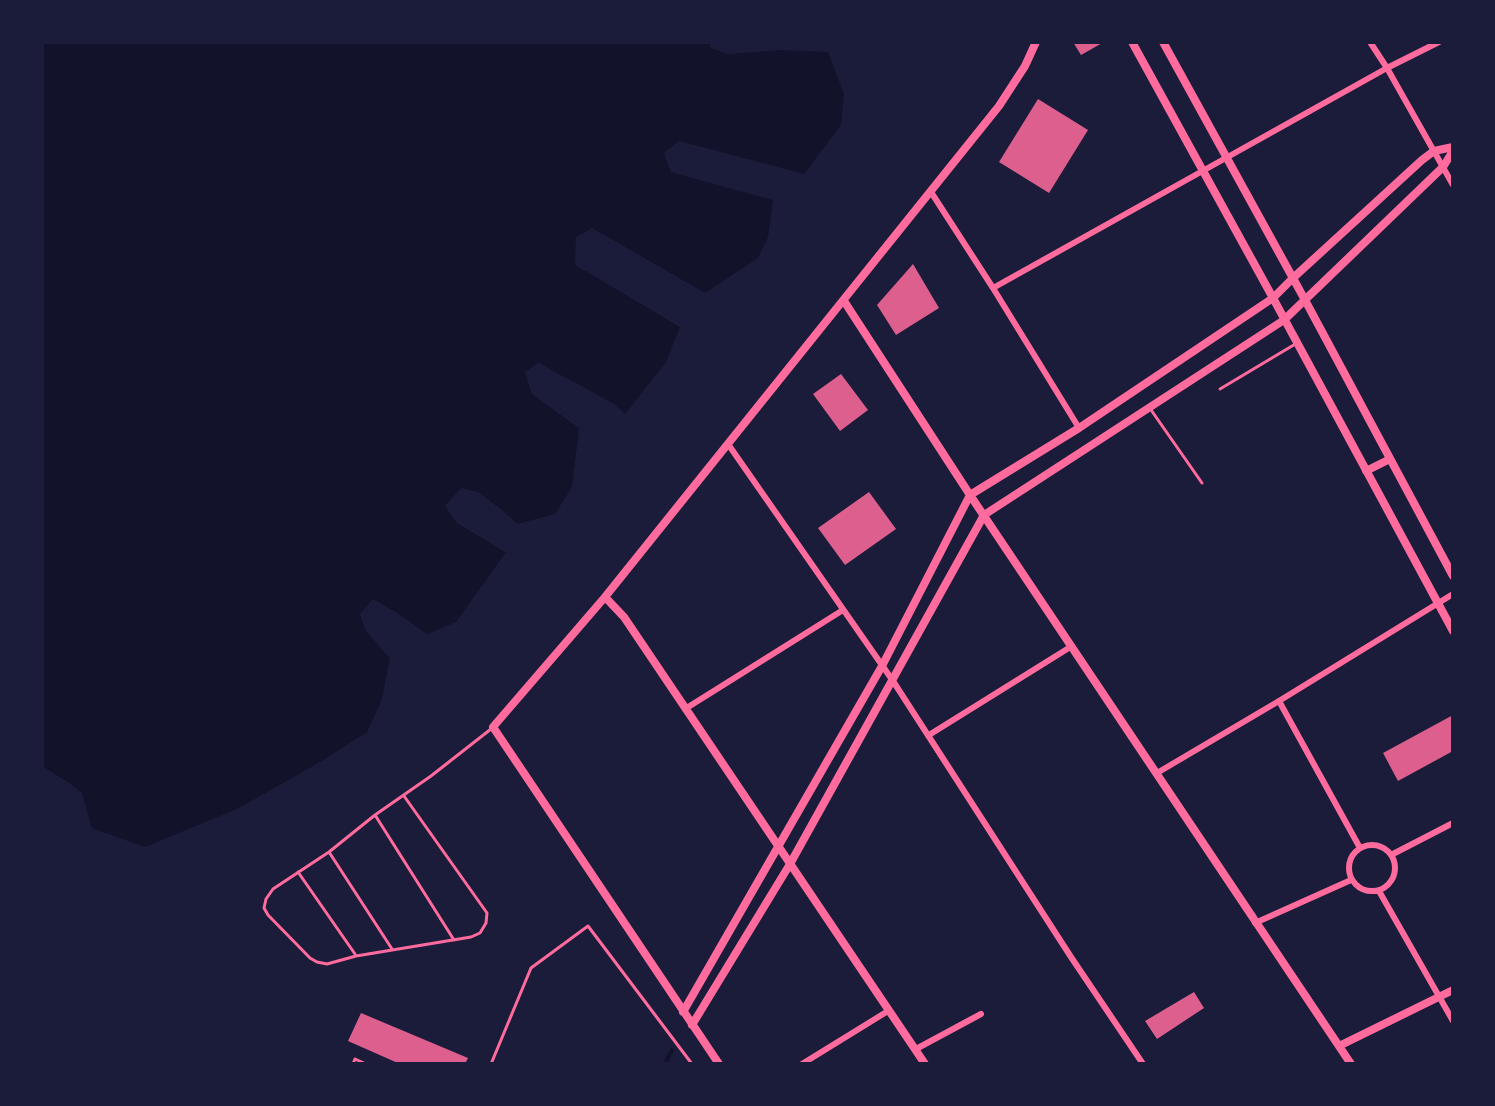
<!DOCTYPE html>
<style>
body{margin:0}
#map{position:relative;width:1495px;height:1106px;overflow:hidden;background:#1b1b3a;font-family:"Golos Text",sans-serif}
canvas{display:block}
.frame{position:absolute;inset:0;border:44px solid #1b1b3a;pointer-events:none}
</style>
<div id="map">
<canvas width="1495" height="1106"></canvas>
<div class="frame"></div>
</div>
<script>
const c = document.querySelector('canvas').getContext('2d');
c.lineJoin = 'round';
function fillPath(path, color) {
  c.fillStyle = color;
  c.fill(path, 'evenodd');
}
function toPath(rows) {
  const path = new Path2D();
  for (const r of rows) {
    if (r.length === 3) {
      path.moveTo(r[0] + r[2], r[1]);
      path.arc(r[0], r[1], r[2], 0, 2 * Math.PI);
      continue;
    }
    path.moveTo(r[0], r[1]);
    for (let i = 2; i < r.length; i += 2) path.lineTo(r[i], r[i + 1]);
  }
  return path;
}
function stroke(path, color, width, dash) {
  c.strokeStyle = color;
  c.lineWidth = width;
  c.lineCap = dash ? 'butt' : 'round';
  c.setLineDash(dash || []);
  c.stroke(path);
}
fillPath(toPath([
 [42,42,709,42,712,48,728,54,779,50,828,52,844,94,841,125,804,174,679,141,664,153,671,172,773,200,768,237,758,258,705,293,592,228,576,237,575,265,680,327,666,362,625,414,614,404,539,363,525,372,532,394,579,428,572,487,555,514,517,524,478,492,461,488,445,506,457,523,506,552,456,622,427,634,397,613,373,599,360,614,366,631,390,658,382,699,367,732,320,762,239,808,145,847,92,828,82,793,68,782,45,768,42,762]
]), '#12122b');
fillPath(toPath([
 [709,42,713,42,714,45,729,50,780,46,829,48,833,51,779,50,728,54,711,48],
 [679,141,804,174,803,178,680,145,669,154,674,168,774,196,776,201,671,172,664,153],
 [592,228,705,293,707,296,703,296,592,232,580,239,579,262,645,301,682,324,684,328,680,327,575,264,576,237],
 [538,363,614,404,628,417,623,417,611,408,538,368,529,373,535,391,581,425,583,431,532,394,525,372],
 [461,488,478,492,502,510,521,527,515,528,476,496,463,492,450,506,460,520,509,549,510,555,457,523,445,506],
 [373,599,397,613,430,637,425,638,395,616,373,604,364,615,369,628,394,656,394,660,390,658,366,631,360,615]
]), '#1b1b3a');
stroke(toPath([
 [665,1064,672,1050]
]), '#12122b', 4);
fillPath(toPath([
 [1073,42,1104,42,1081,55],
 [1038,99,1088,130,1049,193,999,162],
 [913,264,939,308,896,335,877,305],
 [841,374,868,410,840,431,813,394],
 [869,492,896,529,845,565,818,528],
 [1453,715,1453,751,1398,781,1383,753],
 [1194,992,1204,1008,1157,1039,1145,1021],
 [361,1013,468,1058,465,1064,400,1064,348,1041]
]), '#dd5f8e');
stroke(toPath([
 [1220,389,1297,343],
 [1149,407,1202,483],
 [404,796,487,913,486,923,480,933,471,937,356,956,327,964,317,962,310,958,268,915,264,908,266,899,273,889,329,852,375,815,431,776,491,729],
 [375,815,454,940],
 [329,852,392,949],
 [298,872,355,954],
 [353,1064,355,1059,366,1064],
 [491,1064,531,968,588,926,692,1064]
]), '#ff6b9d', 3);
stroke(toPath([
 [1370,42,1387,68,1453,185],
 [931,192,993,288,1079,428],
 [993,288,1387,68,1439,42],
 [728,444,893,681,1071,957,1143,1064],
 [1279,701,1360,848],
 [685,709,843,610],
 [929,735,1072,646],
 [1157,773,1279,701,1453,594],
 [1372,868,23],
 [1391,855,1453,823],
 [1379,891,1453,1021],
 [1255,923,1351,880],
 [916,1049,981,1014],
 [802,1064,888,1011]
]), '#ff6b9d', 6);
stroke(toPath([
 [1132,42,1273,298,1453,631],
 [1163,42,1305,300,1453,576],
 [844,301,970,495,1351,1064],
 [1366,471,1390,459],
 [605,597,624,617,925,1064],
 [683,1012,882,666,970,495,1079,428,1273,298,1293,278,1422,160,1434,151,1453,147],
 [692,1025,790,864,984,515,1284,320,1443,167,1453,151],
 [1339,1046,1453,990],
 [719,1064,493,727,605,597,999,106,1025,66,1036,42]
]), '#ff6b9d', 8);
</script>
